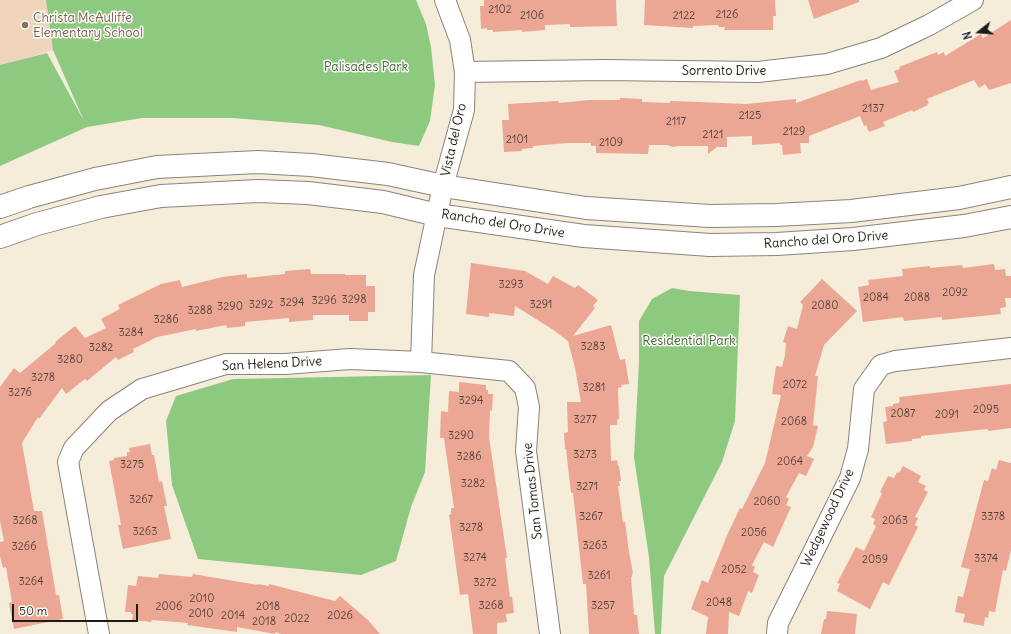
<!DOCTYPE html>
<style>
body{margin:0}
#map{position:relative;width:1011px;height:634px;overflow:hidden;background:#f6ecda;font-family:Delius,sans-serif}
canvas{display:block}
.north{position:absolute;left:959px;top:12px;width:40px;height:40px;-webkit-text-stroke:3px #fdfcf7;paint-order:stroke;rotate:253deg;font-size:11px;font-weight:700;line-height:16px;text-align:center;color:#1c1c1c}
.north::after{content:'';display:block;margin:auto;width:14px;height:18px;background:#1c1c1c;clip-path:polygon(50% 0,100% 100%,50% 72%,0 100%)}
.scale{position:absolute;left:12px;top:604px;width:126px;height:18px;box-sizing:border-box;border:2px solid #1c1c1c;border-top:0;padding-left:5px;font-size:12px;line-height:14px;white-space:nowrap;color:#1c1c1c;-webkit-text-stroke:3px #fdfcf7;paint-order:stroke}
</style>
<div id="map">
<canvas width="1011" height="634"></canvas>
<div class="north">N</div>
<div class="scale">50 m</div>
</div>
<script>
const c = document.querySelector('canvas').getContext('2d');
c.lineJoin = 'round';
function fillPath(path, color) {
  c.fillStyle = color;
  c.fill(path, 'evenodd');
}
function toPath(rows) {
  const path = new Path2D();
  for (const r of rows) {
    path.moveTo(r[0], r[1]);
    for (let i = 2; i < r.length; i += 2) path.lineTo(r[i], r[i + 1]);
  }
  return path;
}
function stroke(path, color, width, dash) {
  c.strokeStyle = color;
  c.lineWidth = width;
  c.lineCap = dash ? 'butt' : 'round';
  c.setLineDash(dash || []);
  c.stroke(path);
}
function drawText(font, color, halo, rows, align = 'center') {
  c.font = font + ' Delius,sans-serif';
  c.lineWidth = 3;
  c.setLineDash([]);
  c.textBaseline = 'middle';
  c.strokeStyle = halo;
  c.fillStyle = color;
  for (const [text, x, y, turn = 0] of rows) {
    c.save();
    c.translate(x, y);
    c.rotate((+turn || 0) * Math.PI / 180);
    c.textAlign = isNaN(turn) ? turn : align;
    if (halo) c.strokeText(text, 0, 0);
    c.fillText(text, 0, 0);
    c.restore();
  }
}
fillPath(toPath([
 [0,0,46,0,53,50,0,66]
]), '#f0d5bc');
fillPath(toPath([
 [46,0,416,0,426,24,431,47,435,85,430,121,419,146,392,142,319,125,233,118,142,118,87,127,0,166,0,65,47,53,84,121,53,50],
 [672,288,689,291,740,295,735,421,722,462,664,576,661,634,655,634,649,557,634,457,639,362,639,321,652,299],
 [431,375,425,472,411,507,396,561,361,575,198,559,172,485,166,421,176,396,233,379]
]), '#8dca80');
fillPath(toPath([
 [484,0,616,0,617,26,570,27,570,24,545,25,545,30,522,32,522,30,493,32,493,30,487,30,487,28,481,29,480,6,484,6],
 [645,0,775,0,776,16,773,16,773,30,724,30,725,27,719,27,718,25,693,26,693,28,644,25],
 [808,0,859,0,859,2,814,19],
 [1011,20,1011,83,989,90,985,84,979,88,974,80,927,99,929,103,927,104,928,105,913,112,912,110,883,122,885,126,869,132,866,125,864,126,860,116,809,136,809,143,800,143,801,153,783,155,782,145,780,145,780,143,752,145,752,136,727,137,727,147,717,147,708,154,708,146,678,146,673,147,667,145,649,145,648,154,596,153,596,146,591,146,591,143,567,143,533,146,533,148,522,149,522,151,504,152,502,120,509,120,508,104,558,101,559,103,589,100,620,100,620,98,642,99,642,102,670,103,670,101,698,102,746,104,796,99,796,103,861,80,862,81,867,79,871,90,899,82,894,71,900,69,899,67,937,52,938,55,944,52,945,56,981,34,983,38],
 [471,263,525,271,548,284,553,276,575,288,578,285,598,300,593,306,595,308,573,336,611,325,620,360,625,359,629,384,621,385,622,387,618,388,619,419,617,420,617,425,610,425,611,461,617,460,618,466,619,466,621,481,619,481,620,486,618,486,623,522,625,522,629,552,633,573,632,574,632,577,631,577,634,615,637,615,639,634,589,634,586,584,583,584,573,493,571,493,566,449,565,449,564,433,568,432,567,402,581,402,575,368,568,341,552,329,515,306,514,316,489,313,489,317,466,314],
 [994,264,995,270,1005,269,1006,276,1011,276,1011,298,1005,298,1006,307,1000,308,1001,314,942,320,942,317,904,321,903,317,863,322,858,287,869,285,868,280,903,276,902,269,930,266,930,268,962,265,963,268],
 [310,269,311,274,345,274,345,275,366,275,366,286,375,286,375,312,368,312,368,321,349,321,349,315,313,315,313,320,289,322,289,318,245,322,245,326,227,328,226,325,196,331,196,329,157,337,133,349,134,352,118,360,116,357,87,381,85,379,66,394,62,388,39,419,38,417,22,443,34,511,42,511,56,595,59,595,63,619,14,629,9,603,12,602,6,567,3,568,0,556,0,542,4,541,0,521,0,387,14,368,20,373,56,343,55,342,75,326,85,338,106,328,101,319,120,309,118,305,161,284,180,280,182,287,222,277,247,274,247,278,285,274,285,271],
 [822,279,857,311,824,345,815,376,818,376,813,425,818,426,813,447,807,456,814,459,806,476,799,473,786,497,789,499,786,505,791,507,773,547,764,542,752,565,755,567,753,572,759,575,752,593,748,591,739,616,729,612,728,634,706,634,708,617,691,609,702,580,708,583,728,533,740,508,742,509,765,463,781,395,772,394,776,366,782,367,785,355,786,343,783,342,788,326,797,329,803,305,800,302],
 [459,382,486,385,486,390,488,390,488,394,493,394,492,411,490,410,489,437,507,558,505,558,510,597,512,596,514,613,506,614,507,622,497,623,497,634,473,634,468,594,460,595,449,515,451,514,451,508,454,508,444,438,440,438,441,411,448,412,449,391,459,392],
 [1011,384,1011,428,988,431,988,429,921,436,921,438,912,439,912,441,886,444,883,422,887,421,885,407,893,406,893,404,899,403,899,401,900,401,899,397],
 [150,444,152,455,154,455,159,482,162,481,167,506,164,506,171,539,123,549,118,525,121,525,109,461,114,460,114,458,127,456,127,452,130,452,129,448],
 [999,460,1011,463,1011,550,1006,571,1003,570,995,612,989,611,988,618,985,617,984,626,963,622,965,614,955,612,958,596,963,597,970,569,961,567,984,480,988,481,992,468,996,470],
 [903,466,921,476,918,482,926,486,924,490,928,492,915,517,918,518,915,525,918,527,889,585,883,582,870,609,837,591,840,584,837,583,856,547,864,551,876,526,873,524,875,519,871,517,882,493,880,492,888,476,894,478,897,472,899,473],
 [159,574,192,577,193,574,258,585,258,584,269,586,269,584,335,601,340,596,368,620,380,634,281,634,275,632,275,634,237,627,237,632,187,625,188,623,152,620,151,622,132,620,133,614,131,614,131,612,125,612,128,585,136,586,138,576,158,578],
 [827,611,857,614,855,634,821,634,824,619,826,619]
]), '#eba793');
const street = toPath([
 [465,72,605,70,758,72,827,64,881,48,929,25,973,0],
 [421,362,424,275,443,186,464,110,465,72,460,40,445,0],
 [99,634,68,462,74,448,109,411,142,389,226,364,285,364,350,359,421,362,509,371,525,388,529,407,526,451,550,634],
 [777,634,778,623,850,478,858,449,864,389,881,365,895,361,1011,348]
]);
const secondary = toPath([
 [0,207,29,197,95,179,157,167,258,162,311,165,388,174,443,186,586,208,710,216,776,215,851,211,959,198,1011,187],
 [0,237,37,224,101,207,161,196,258,191,308,193,383,202,437,215,584,236,710,245,777,244,853,239,964,226,1011,217]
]);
stroke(street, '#89847b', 22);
stroke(secondary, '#89847b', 24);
stroke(street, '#fff', 20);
stroke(secondary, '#fff', 22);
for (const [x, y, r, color] of [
 [25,25,4,"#8d6e63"]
]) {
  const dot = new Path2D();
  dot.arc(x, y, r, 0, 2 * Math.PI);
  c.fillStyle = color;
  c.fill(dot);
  stroke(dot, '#fdfcf7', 1.5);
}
drawText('11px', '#503f3a', null, [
 ["2102",500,10],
 ["2126",727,15],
 ["2106",532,16],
 ["2122",684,16],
 ["2137",873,109],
 ["2125",750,116],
 ["2117",676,122],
 ["2129",794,132],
 ["2121",713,135],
 ["2101",517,140],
 ["2109",611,143],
 ["3293",511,285],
 ["2092",955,293],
 ["2084",876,298],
 ["2088",917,298],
 ["3298",354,300],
 ["3296",324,301],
 ["3294",292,303],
 ["3292",261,305],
 ["3291",541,305],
 ["2080",825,306],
 ["3290",230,307],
 ["3288",200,311],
 ["3286",166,320],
 ["3284",131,333],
 ["3283",593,347],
 ["3282",101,348],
 ["3280",70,360],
 ["3278",43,378],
 ["2072",795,385],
 ["3281",594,388],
 ["3276",20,393],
 ["3294",471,401],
 ["2095",986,410],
 ["2087",903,414],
 ["2091",947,415],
 ["3277",585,420],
 ["2068",794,422],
 ["3290",461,436],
 ["3273",585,455],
 ["3286",469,457],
 ["2064",790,462],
 ["3275",132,465],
 ["3282",473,484],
 ["3271",587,487],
 ["3267",141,500],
 ["2060",767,502],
 ["3267",591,517],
 ["3378",993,517],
 ["3268",25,521],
 ["2063",895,521],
 ["3278",471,528],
 ["3263",145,532],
 ["2056",754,533],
 ["3263",595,546],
 ["3266",24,547],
 ["3274",475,558],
 ["3374",986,559],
 ["2059",875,560],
 ["2052",734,570],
 ["3261",599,576],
 ["3264",31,582],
 ["3272",485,583],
 ["2010",202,599],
 ["2048",719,603],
 ["3268",491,606],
 ["3257",603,606],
 ["2006",169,607],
 ["2018",268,607],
 ["2010",201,614],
 ["2014",233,616],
 ["2026",340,616],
 ["2022",297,619],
 ["2018",264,622]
]);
drawText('13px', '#785e54', '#fdfcf7', [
 ["Christa McAuliffe",33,18],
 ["Elementary School",33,33]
], 'left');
drawText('13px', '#496244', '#fdfcf7', [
 ["Palisades Park",366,67],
 ["Residential Park",689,341]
]);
drawText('13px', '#1c1c1c', '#fdfcf7', [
 ["Sorrento Drive",724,71],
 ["Vista del Oro",454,140,-77],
 ["Rancho del Oro Drive",503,224,9],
 ["Rancho del Oro Drive",826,240,-4],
 ["San Helena Drive",272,364,-3],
 ["San Tomas Drive",533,491,-96],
 ["Wedgewood Drive",828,518,-65]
]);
</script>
